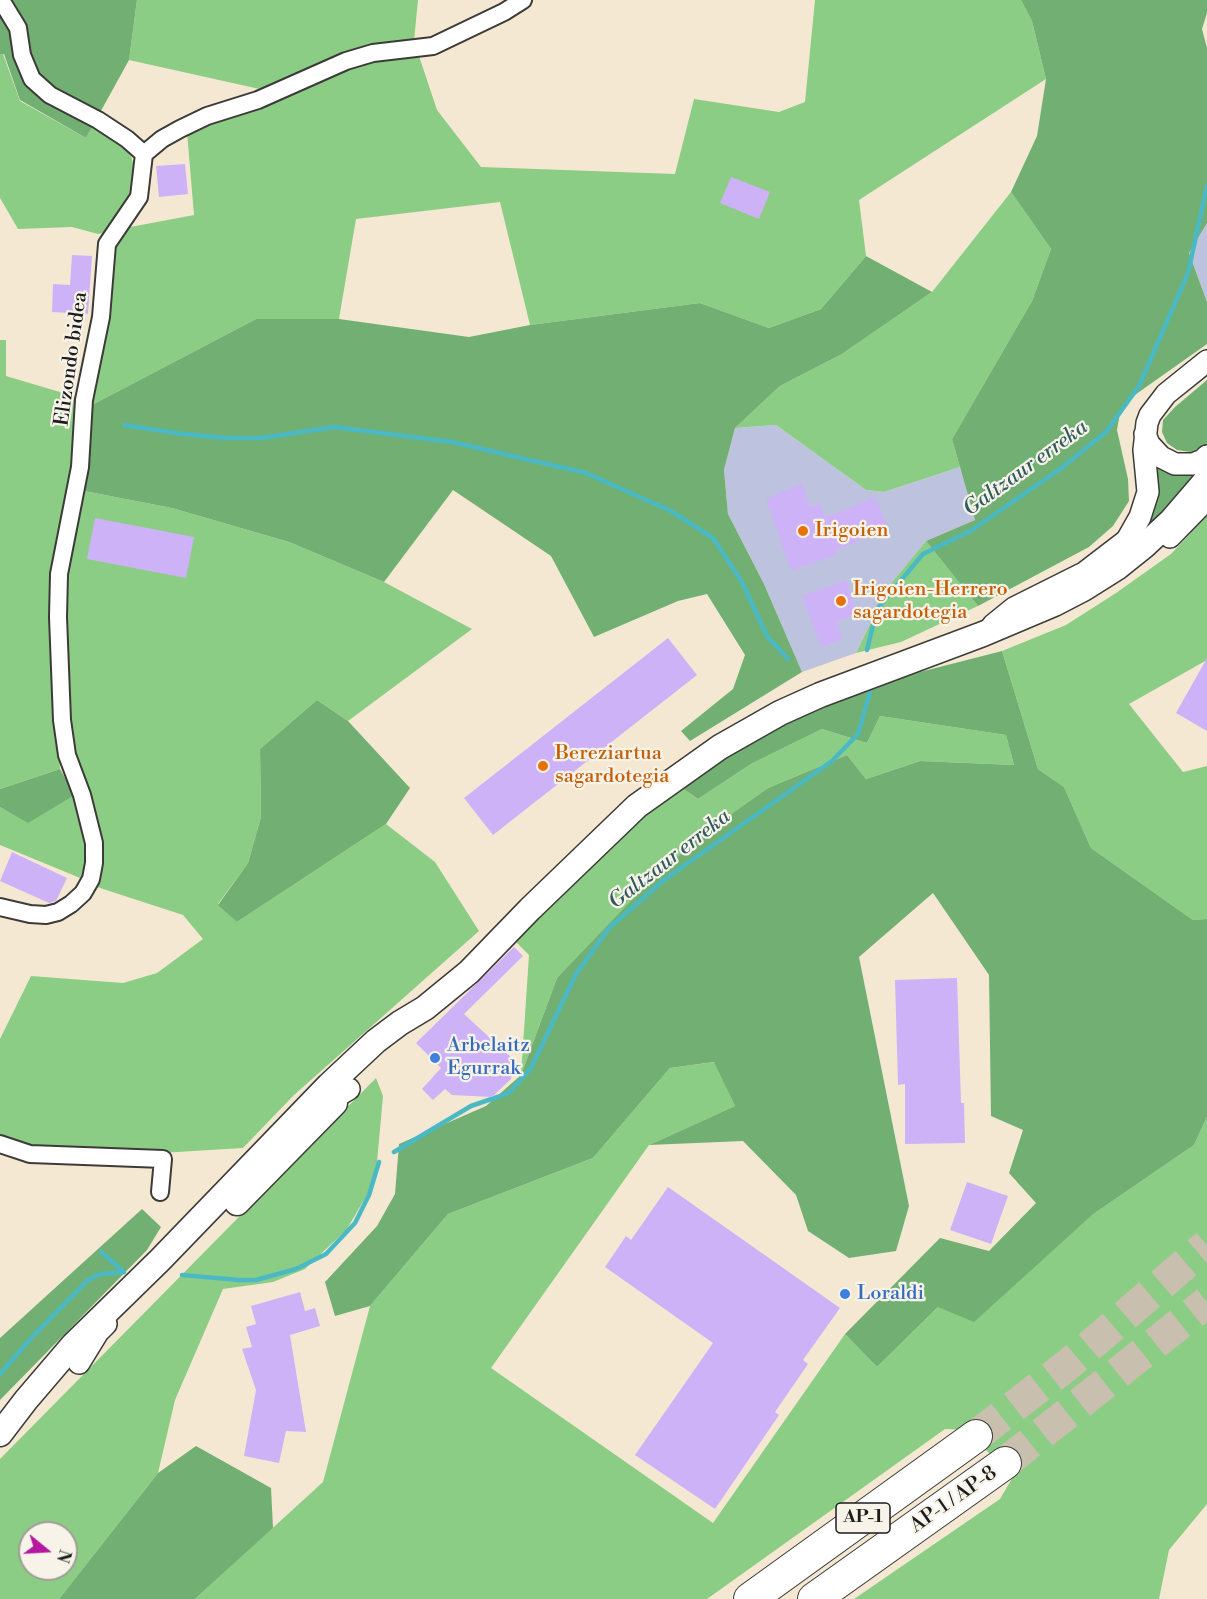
<!DOCTYPE html>
<style>
body{margin:0}
#map{position:relative;width:1207px;height:1599px;overflow:hidden;background:#f4e8d3;font-family:"Libre Bodoni",serif}
canvas{display:block}
.north{position:absolute;left:18px;top:1521px;width:60px;height:60px;box-sizing:border-box;background:#f7f3e8;border:2px solid #9f9d96;border-radius:50%;rotate:108deg;font-size:16px;font-weight:700;line-height:24px;text-align:center;color:#1c1c1c}
.north::after{content:'';display:block;margin:auto;width:21px;height:27px;background:#b5179e;clip-path:polygon(50% 0,100% 100%,50% 72%,0 100%)}
</style>
<div id="map">
<canvas width="1207" height="1599"></canvas>
<div class="north">N</div>
</div>
<script>
const c = document.querySelector('canvas').getContext('2d');
c.lineJoin = 'round';
function fillPath(path, color) {
  c.fillStyle = color;
  c.fill(path, 'evenodd');
}
function toPath(rows) {
  const path = new Path2D();
  for (const r of rows) {
    path.moveTo(r[0], r[1]);
    for (let i = 2; i < r.length; i += 2) path.lineTo(r[i], r[i + 1]);
  }
  return path;
}
function stroke(path, color, width, dash) {
  c.strokeStyle = color;
  c.lineWidth = width;
  c.lineCap = dash ? 'butt' : 'round';
  c.setLineDash(dash || []);
  c.stroke(path);
}
function drawText(font, color, halo, rows, align = 'center') {
  c.font = font + ' "Libre Bodoni",serif';
  c.lineWidth = 4.5;
  c.setLineDash([]);
  c.textBaseline = 'middle';
  c.strokeStyle = halo;
  c.fillStyle = color;
  for (const [text, x, y, turn = 0] of rows) {
    c.save();
    c.translate(x, y);
    c.rotate((+turn || 0) * Math.PI / 180);
    c.textAlign = isNaN(turn) ? turn : align;
    if (halo) c.strokeText(text, 0, 0);
    c.fillText(text, 0, 0);
    c.restore();
  }
}
fillPath(toPath([
 [1207,223,1207,302,1189,253],
 [776,425,866,490,884,492,960,467,975,520,926,541,888,587,856,653,802,672,764,584,728,514,724,470,735,428]
]), '#bdc3de');
fillPath(toPath([
 [137,0,418,0,414,41,264,90,129,60],
 [815,0,1021,0,1032,21,1046,79,859,200,866,256,821,309,769,328,700,303,530,325,500,202,356,219,339,319,256,319,90,406,112,247,125,228,194,215,187,132,349,65,418,53,437,110,481,167,675,174,694,99,779,112,805,102],
 [0,54,3,54,20,101,86,138,93,125,117,141,131,156,136,174,133,194,109,232,98,234,72,227,18,229,0,198],
 [1011,192,1051,249,1032,301,952,439,960,467,884,492,866,490,776,425,735,428,780,386,842,354,932,292],
 [0,340,6,340,6,376,80,398,74,474,53,617,60,769,0,789],
 [79,490,172,508,289,542,384,582,472,629,348,721,317,700,260,749,261,817,248,863,218,904,237,922,386,824,435,862,479,931,294,1095,243,1148,161,1153,37,1149,0,1139,0,1039,31,976,123,983,157,973,203,939,183,915,94,886,72,745,64,662,63,585],
 [1207,516,1207,660,1129,704,1183,772,1207,766,1207,919,1193,920,1091,848,1064,787,1038,769,1002,651,1066,625,1116,593,1171,554],
 [926,541,978,606,901,642,856,653,888,587],
 [880,716,1006,735,1014,765,920,761,866,779,847,755,768,788,700,836,557,978,521,1075,529,955,511,937,678,785,698,799,751,764,822,729,867,743],
 [75,795,90,853,85,880,0,845,0,807,28,822],
 [715,1062,735,1106,649,1145,491,1368,713,1523,845,1334,877,1367,938,1307,1092,1215,1194,1145,1207,1117,1207,1504,1169,1550,1159,1599,854,1599,1000,1499,1013,1477,981,1445,970,1430,945,1429,707,1599,195,1599,323,1482,370,1306,448,1214,593,1158,670,1068],
 [376,1078,383,1096,377,1162,368,1193,347,1229,305,1269,273,1282,223,1289,175,1400,158,1473,59,1599,0,1599,0,1459],
 [30,1533,66,1533,66,1569,30,1569]
]), '#8ccd85');
fillPath(toPath([
 [0,0,137,0,129,60,86,138,20,100,4,54,0,54],
 [1021,0,1207,0,1207,13,1202,29,1207,48,1207,223,1189,253,1207,302,1207,344,1132,397,1120,413,1117,430,1128,479,1129,501,1113,526,1089,547,978,606,926,541,975,520,952,439,1032,301,1051,249,1011,192,1037,136,1046,79,1032,21],
 [866,256,932,292,842,354,780,386,735,428,724,470,728,514,764,584,802,672,690,741,681,731,733,689,745,655,707,594,678,601,594,637,551,556,453,490,384,582,289,542,172,508,79,490,90,406,256,319,339,319,469,337,530,325,700,303,769,328,821,309],
 [1207,380,1207,443,1205,446,1190,452,1177,450,1167,443,1162,432,1163,420,1175,407],
 [1156,466,1198,472,1181,494,1150,526,1145,523,1157,477],
 [1002,651,1038,769,1064,787,1091,848,1193,920,1207,919,1207,1117,1194,1145,1092,1215,974,1322,938,1307,877,1367,845,1334,940,1238,989,1251,1036,1203,1009,1173,1023,1130,991,1116,989,975,933,893,859,957,909,1206,896,1251,849,1258,808,1231,796,1195,743,1141,649,1145,735,1106,714,1062,670,1068,593,1158,448,1214,370,1306,335,1316,325,1282,377,1226,395,1194,399,1144,486,1106,521,1075,557,978,631,901,700,836,768,788,847,755,866,779,920,761,1014,765,1006,735,880,716,867,743,822,729,751,764,698,799,678,785,728,750,827,704,920,672],
 [317,700,348,721,410,788,386,824,237,922,218,905,248,863,261,817,260,749],
 [60,769,75,795,28,823,0,807,0,789],
 [142,1209,161,1227,147,1250,0,1400,0,1338],
 [196,1446,271,1488,273,1528,195,1599,59,1599,158,1473]
]), '#71b072');
stroke(toPath([
 [124,425,183,434,227,438,261,438,334,427,452,442,586,473,671,511,713,538,742,582,767,636,788,659],
 [867,650,877,609,923,554,972,530,1060,469,1106,432,1139,386,1188,273,1207,186],
 [394,1152,471,1106,509,1093,531,1068,576,974,609,928,664,880,832,761,858,734,870,692],
 [101,1252,124,1272],
 [182,1275,239,1280,256,1280,296,1269,326,1254,355,1223,369,1195,379,1162],
 [0,1374,32,1337,88,1280,100,1274,124,1272]
]), '#4bb9c4', 4.5);
fillPath(toPath([
 [185,164,188,194,159,197,156,166],
 [731,177,770,192,759,219,720,203],
 [72,255,92,256,88,314,52,312,53,284,70,285],
 [802,483,809,506,821,504,825,518,875,497,888,528,835,551,836,555,791,571,766,499],
 [95,518,194,537,186,578,87,559],
 [846,580,857,614,836,622,842,639,821,647,802,596],
 [668,638,697,675,493,835,464,798],
 [1207,658,1207,731,1176,713],
 [12,852,67,878,56,901,49,903,0,881],
 [514,947,523,956,464,1014,515,1061,511,1079,492,1097,452,1095,445,1089,433,1100,422,1089,441,1068,416,1043],
 [957,978,961,1103,964,1103,965,1143,905,1144,905,1084,898,1085,895,980],
 [967,1182,1008,1196,991,1244,950,1230],
 [668,1187,840,1308,803,1360,808,1364,775,1412,779,1415,715,1509,635,1455,713,1343,605,1267,626,1236,631,1240],
 [300,1292,305,1311,315,1308,320,1326,290,1335,306,1432,286,1431,279,1463,244,1456,256,1390,242,1349,252,1347,246,1327,256,1324,251,1306]
]), '#ceb2f7');
stroke(toPath([
 [976,1436,1070,1363,1207,1245],
 [1005,1463,1207,1302]
]), '#c9bfae', 32, [32, 16]);
const minor = toPath([
 [0,1,4,5,18,28,22,55,32,79,50,95,98,120,127,139,144,154],
 [0,907,30,914,46,915,58,912,71,904,83,893,91,879,94,863,94,843,82,795,67,755,62,720,58,617,59,574,80,467,84,400,101,317,107,244,139,197,144,154,162,139,180,129,207,116,258,100,346,61,373,53,433,46,504,12,523,0],
 [0,1144,30,1154,163,1159,160,1192]
]);
const tertiary = toPath([
 [1145,434,1149,444,1161,457,1175,464,1193,464,1203,460,1207,456],
 [1170,537,1207,499],
 [993,625,1014,608,1084,573,1127,540,1140,517,1148,492,1144,450,1147,423,1150,415,1166,394,1207,361],
 [321,1109,329,1101,349,1089],
 [79,1363,98,1332,106,1324]
]);
const secondary = toPath([
 [237,1203,335,1103],
 [0,1434,26,1400,73,1345,160,1260,329,1085,376,1041,400,1023,425,1008,469,972,530,909,637,806,720,747,780,713,820,695,983,634,1054,604,1083,589,1118,567,1143,547,1171,521,1207,479]
]);
const motorway = toPath([
 [750,1599,976,1436],
 [814,1599,1005,1463]
]);
stroke(minor, '#3c3b37', 20);
stroke(tertiary, '#3c3b37', 24);
stroke(secondary, '#3c3b37', 27);
stroke(motorway, '#3c3b37', 34);
stroke(minor, '#fff', 16);
stroke(tertiary, '#fff', 21);
stroke(secondary, '#fff', 24);
stroke(motorway, '#fff', 32);
for (const [x, y, r, color] of [
 [803,531,6,"#e8710a"],
 [841,601,6,"#e8710a"],
 [543,766,6,"#e8710a"],
 [435,1058,6,"#3f7fe0"],
 [845,1294,6,"#3f7fe0"]
]) {
  const dot = new Path2D();
  dot.arc(x, y, r, 0, 2 * Math.PI);
  c.fillStyle = color;
  c.fill(dot);
  stroke(dot, '#f7f3e8', 2);
}
for (const [x, y, w] of [
 [863,1518,54]
]) {
  const box = new Path2D();
  box.roundRect(x - w / 2, y - 15, w, 30, 4.5);
  c.fillStyle = '#f7f3e8';
  c.fill(box);
  stroke(box, '#1c1c1c', 1.5);
}
drawText('bold 18px', '#1c1c1c', null, [
 ["AP-1",863,1518]
]);
drawText('20px', '#1c1c1c', '#f7f3e8', [
 ["Elizondo bidea",72,359,-82],
 ["AP-1 / AP-8",954,1500,-35]
]);
drawText('20px', '#c56008', '#f7f3e8', [
 ["Irigoien",815,531],
 ["Irigoien-Herrero",853,590],
 ["sagardotegia",853,613],
 ["Bereziartua",555,754],
 ["sagardotegia",555,777]
], 'left');
drawText('20px', '#366cbe', '#f7f3e8', [
 ["Arbelaitz",447,1046],
 ["Egurrak",447,1069],
 ["Loraldi",857,1294]
], 'left');
drawText('italic 21px', '#2f5b5f', '#f7f3e8', [
 ["Galtzaur erreka",1026,469,-36],
 ["Galtzaur erreka",670,860,-38]
]);
</script>
